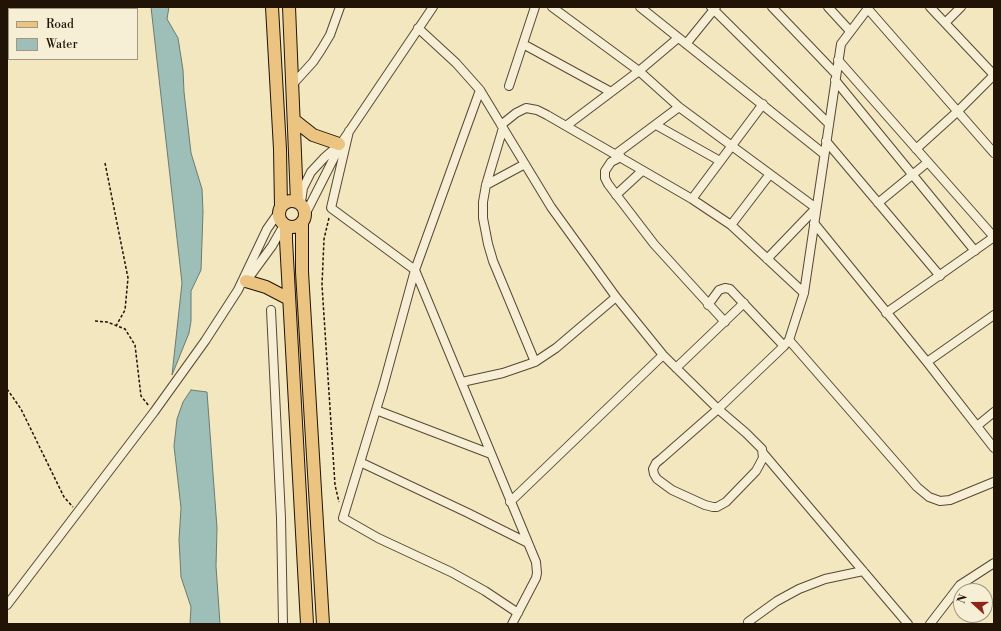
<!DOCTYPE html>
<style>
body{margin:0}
#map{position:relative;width:1001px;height:631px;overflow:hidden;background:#f3e7bf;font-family:"Libre Bodoni",serif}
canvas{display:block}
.frame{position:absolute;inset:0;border:8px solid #211306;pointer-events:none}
.legend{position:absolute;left:8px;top:8px;width:130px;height:52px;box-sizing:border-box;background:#f7efd5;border:1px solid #a19782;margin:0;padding:5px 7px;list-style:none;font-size:12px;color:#211306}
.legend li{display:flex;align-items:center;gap:8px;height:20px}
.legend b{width:20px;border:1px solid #a19782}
.north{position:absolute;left:953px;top:583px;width:40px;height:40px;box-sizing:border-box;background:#f7efd5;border:1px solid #a19782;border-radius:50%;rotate:291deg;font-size:11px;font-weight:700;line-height:16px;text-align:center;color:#211306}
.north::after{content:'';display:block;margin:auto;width:14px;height:18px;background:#8f2418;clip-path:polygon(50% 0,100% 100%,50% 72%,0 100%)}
</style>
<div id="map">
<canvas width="1001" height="631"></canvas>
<div class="frame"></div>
<ul class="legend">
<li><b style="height:5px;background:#eac480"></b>Road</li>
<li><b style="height:11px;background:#9dbfb8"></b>Water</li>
</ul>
<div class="north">N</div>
</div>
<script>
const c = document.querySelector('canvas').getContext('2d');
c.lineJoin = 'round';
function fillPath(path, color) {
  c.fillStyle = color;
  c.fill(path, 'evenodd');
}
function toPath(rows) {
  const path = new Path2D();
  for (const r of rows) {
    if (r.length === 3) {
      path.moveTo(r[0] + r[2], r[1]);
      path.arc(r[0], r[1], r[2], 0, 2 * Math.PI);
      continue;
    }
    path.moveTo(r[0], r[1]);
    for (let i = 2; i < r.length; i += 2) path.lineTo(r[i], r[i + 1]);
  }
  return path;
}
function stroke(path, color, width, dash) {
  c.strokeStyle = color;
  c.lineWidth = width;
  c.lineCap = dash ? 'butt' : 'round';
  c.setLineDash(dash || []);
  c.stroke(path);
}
const water = toPath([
 [151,7,169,7,167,19,178,38,183,70,184,92,191,153,202,189,203,212,201,270,191,291,191,321,189,333,172,375,182,283,151,7],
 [191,390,207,392,217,528,216,566,220,624,190,624,191,607,181,577,179,540,181,508,174,446,177,419,183,402,191,390]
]);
fillPath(water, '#9dbfb8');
stroke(water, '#6b7a71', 1);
const street = toPath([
 [552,7,639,71,679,107,816,208,767,259],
 [640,7,824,154],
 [711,7,829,124],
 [772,7,836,74],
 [828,7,850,31],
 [930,7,994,75],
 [868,9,994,153],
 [945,23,961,7],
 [418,28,456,63,480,90,551,207,616,297,663,355,718,409,746,433,762,449,763,458,756,471,726,502,717,507,713,507,705,505,672,490,657,479,654,474,653,469,656,463,661,459,718,409,784,346,789,340,804,293,841,44,869,7],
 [523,44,611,92],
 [686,44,716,7],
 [838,60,994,237],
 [835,80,975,251],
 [292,85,313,62,321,50,330,35,340,7],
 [509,86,535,7],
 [480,90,415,270,383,387,343,518,378,538,451,572,485,591,518,613],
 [501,125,516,113,526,108,537,110,547,115,692,199,731,225,804,293],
 [656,125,720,161],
 [566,126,639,71,678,38],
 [503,128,486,185,483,202,483,218,488,244,493,261,535,362],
 [349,131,331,208,415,270,536,562,537,573,536,578,512,624],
 [826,141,940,276],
 [916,149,958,111,994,75],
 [616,154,679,107],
 [621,157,611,162,605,171,605,178,608,184,654,244,725,322],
 [486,185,525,164],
 [616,195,642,171],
 [692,199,763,104],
 [301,202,303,188,311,172,325,157,340,144],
 [878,203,928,162],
 [305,215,342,142,433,7],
 [814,223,927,362,994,448],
 [731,225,770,174],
 [245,283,272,246,284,225],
 [708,305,719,290,725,288,730,289,784,346],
 [271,310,281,518,283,624],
 [886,313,994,237],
 [789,340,917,487,929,497,940,501,950,500,994,482],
 [927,362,994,315],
 [676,368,744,303],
 [462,382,503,373,535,362,556,348,616,297],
 [376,410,491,454],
 [977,426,994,412],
 [763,453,908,624],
 [360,462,468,513,528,543],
 [510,502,663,355],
 [7,605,154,412,205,341,238,290,267,229,279,212],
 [748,622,777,601,799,589,825,579,863,571],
 [930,624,960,585,994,563]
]);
const primary = toPath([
 [272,7,280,149,281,207],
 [289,7,297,202],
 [294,120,313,135,339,144],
 [292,214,13],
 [302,222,302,272,323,624],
 [286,227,286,240,307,624],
 [246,281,266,287,289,299]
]);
stroke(street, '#564834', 10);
stroke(primary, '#211306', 14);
stroke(toPath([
 [105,163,128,278,125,310,116,326],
 [329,218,324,239,322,285,335,485,339,502],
 [95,321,107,322,125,329,135,345,141,396,149,406],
 [7,389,21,409,64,497,73,507]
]), '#211306', 1.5, [3, 2]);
stroke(street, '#f7efd5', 8);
stroke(primary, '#eac480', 12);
</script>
